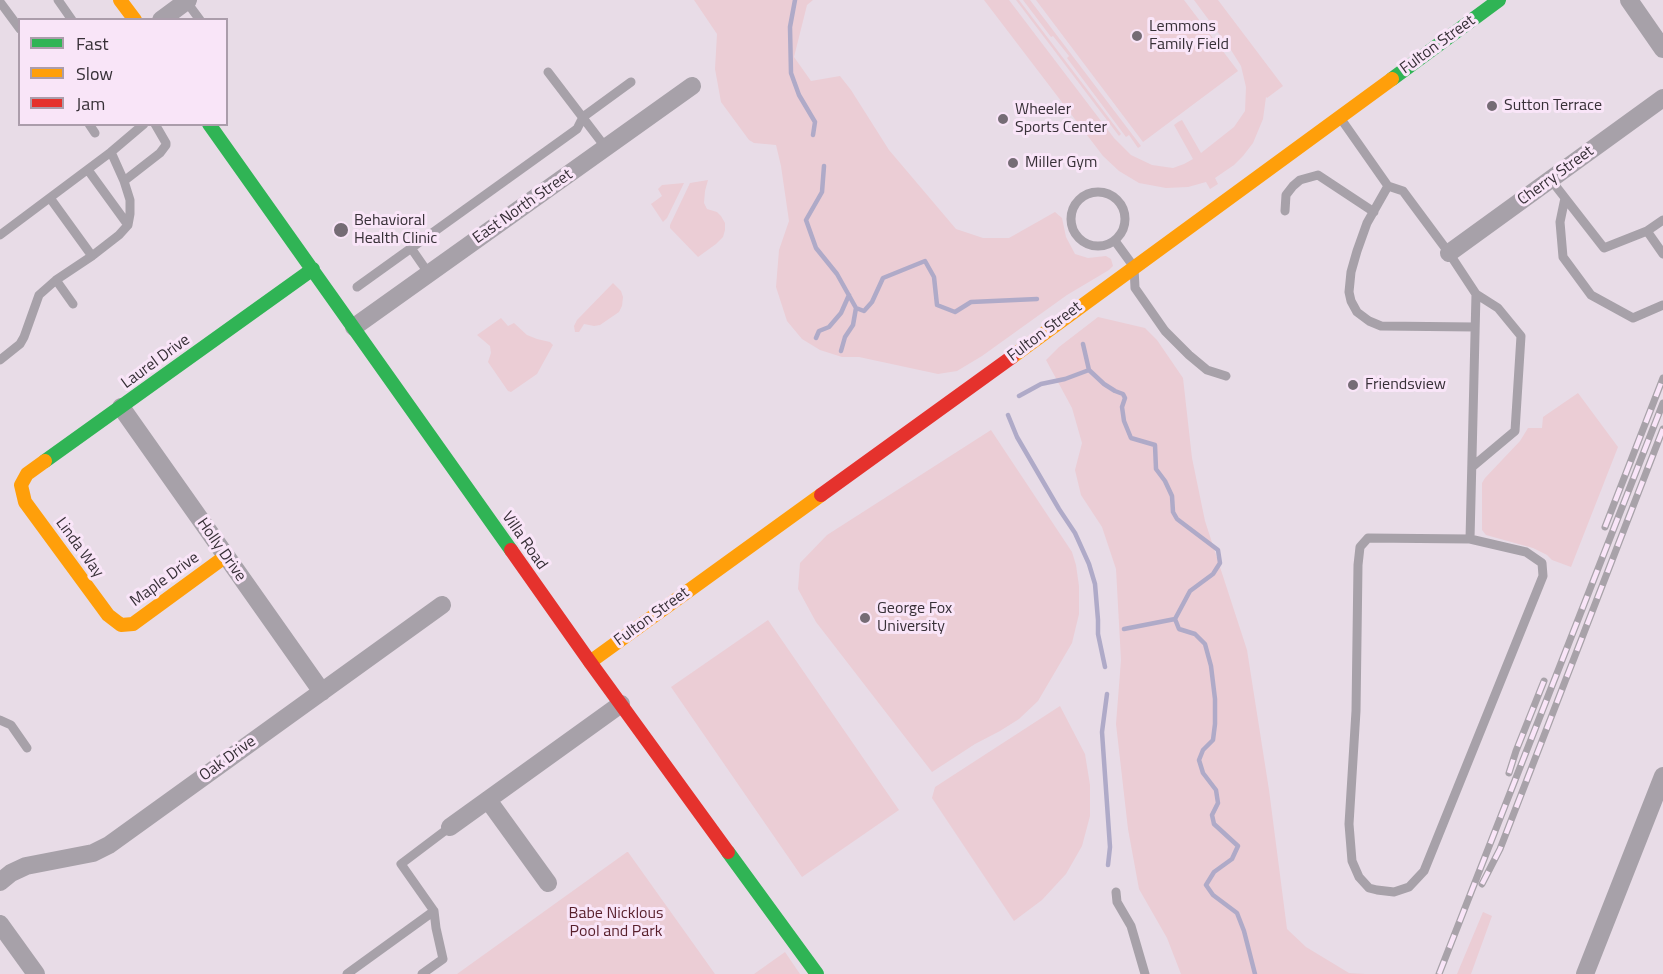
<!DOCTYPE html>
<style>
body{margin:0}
#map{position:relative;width:1663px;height:974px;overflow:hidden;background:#e8dce7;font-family:"Titillium Web",sans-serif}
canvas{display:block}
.legend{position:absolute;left:18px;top:18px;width:210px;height:108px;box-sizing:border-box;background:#f9e5f8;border:2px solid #ab9dab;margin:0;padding:8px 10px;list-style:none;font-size:18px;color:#373037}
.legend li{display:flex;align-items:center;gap:12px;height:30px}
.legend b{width:30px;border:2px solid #ab9dab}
</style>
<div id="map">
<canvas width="1663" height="974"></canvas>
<ul class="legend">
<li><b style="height:8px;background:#30b455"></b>Fast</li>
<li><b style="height:8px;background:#ff9f0a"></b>Slow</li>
<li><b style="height:8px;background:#e5322d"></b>Jam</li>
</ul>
</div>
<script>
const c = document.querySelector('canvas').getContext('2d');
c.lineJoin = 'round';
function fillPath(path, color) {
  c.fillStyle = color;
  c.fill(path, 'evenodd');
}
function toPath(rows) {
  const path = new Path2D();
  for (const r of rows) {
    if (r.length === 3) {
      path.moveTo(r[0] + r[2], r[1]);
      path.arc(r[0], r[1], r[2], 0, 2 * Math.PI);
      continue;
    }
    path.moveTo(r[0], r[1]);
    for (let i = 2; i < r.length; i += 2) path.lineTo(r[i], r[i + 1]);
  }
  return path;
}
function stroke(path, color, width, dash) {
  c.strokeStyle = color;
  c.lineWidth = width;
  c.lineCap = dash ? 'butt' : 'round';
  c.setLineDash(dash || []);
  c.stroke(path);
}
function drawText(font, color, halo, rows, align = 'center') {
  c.font = font + ' "Titillium Web",sans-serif';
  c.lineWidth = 6;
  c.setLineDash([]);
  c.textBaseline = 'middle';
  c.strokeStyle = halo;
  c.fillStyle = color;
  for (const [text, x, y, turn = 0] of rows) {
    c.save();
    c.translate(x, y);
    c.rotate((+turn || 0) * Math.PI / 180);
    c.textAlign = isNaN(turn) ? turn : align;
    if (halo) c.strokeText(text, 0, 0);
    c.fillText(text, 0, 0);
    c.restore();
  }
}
fillPath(toPath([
 [694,0,813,0,807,5,794,57,811,81,840,76,851,90,889,150,956,229,983,238,1009,238,1055,212,1062,218,1066,237,1075,254,1088,258,1106,256,1111,259,1113,266,1109,270,1067,295,982,356,957,371,938,374,859,357,842,357,820,350,802,339,787,321,776,287,779,250,789,221,781,166,776,145,754,143,749,140,721,102,715,69,717,34],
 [984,0,1009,0,1114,138,1131,155,1152,165,1173,168,1184,164,1193,159,1174,125,1178,122,1182,120,1201,153,1234,127,1245,111,1246,87,1241,66,1231,50,1194,0,1218,0,1283,86,1267,98,1266,97,1263,119,1253,143,1243,156,1234,165,1215,178,1218,184,1210,189,1206,182,1188,187,1166,188,1139,183,1119,171,1103,156],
 [1016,0,1019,0,1121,134,1119,136],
 [1023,0,1030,0,1141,146,1138,148,1129,135,1126,137,1067,58,1069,56,1053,36,1051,37],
 [1036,0,1184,0,1238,71,1143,142],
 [708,180,705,191,704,203,707,209,717,212,721,216,725,223,725,230,723,237,716,244,698,257,670,228,670,225,690,183],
 [684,183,667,218,663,222,651,204,662,196,658,189,662,185],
 [613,283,621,291,623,297,622,306,619,312,600,325,594,326,584,324,579,332,575,332,574,326,577,320],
 [1098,317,1145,328,1157,340,1183,378,1192,458,1205,521,1247,650,1269,790,1287,929,1306,947,1349,973,1366,974,1181,974,1167,938,1139,889,1128,829,1116,724,1121,660,1116,569,1102,527,1081,495,1075,470,1082,443,1072,408,1046,360,1059,347],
 [501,318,508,326,514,323,527,335,537,339,550,342,553,345,537,374,511,392,508,391,488,362,491,353,490,346,477,335],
 [1578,393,1618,447,1571,567,1552,560,1547,555,1533,548,1486,535,1482,530,1482,483,1485,478,1520,441,1528,428,1542,428,1543,417],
 [991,430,1072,552,1076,565,1079,586,1079,614,1072,643,1038,701,1019,719,1000,731,975,744,932,772,816,622,798,589,800,563,827,535],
 [768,620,899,810,802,877,671,687],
 [1060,706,1085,754,1090,785,1090,816,1082,846,1066,874,1042,900,1014,921,932,798,935,787],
 [628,852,715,974,457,974,627,852],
 [1483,912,1492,916,1471,974,1457,974],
 [785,952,800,974,754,974]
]), '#ebcdd5');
stroke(toPath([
 [795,0,790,27,791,73,799,95,815,122,813,135],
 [824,166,822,192,806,220,816,248,837,274,856,308,864,311,872,302,883,278,925,261,934,277,937,305,955,312,971,302,1037,299],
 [816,338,819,331,829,327,841,313,849,295],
 [1083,344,1089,370,1104,384,1115,391,1123,394,1125,398,1122,407,1124,421,1131,438,1155,445,1156,469,1165,481,1172,496,1173,512,1177,519,1218,550,1220,563,1213,574,1190,591,1175,619,1179,629,1195,634,1205,644,1211,666,1215,699,1215,724,1213,740,1203,750,1199,760,1203,773,1216,790,1218,803,1212,815,1214,824,1238,846,1232,859,1214,872,1206,885,1213,895,1237,913,1244,931,1255,974],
 [841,351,845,337,853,325,856,308],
 [1019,396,1041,384,1065,379,1089,370],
 [1008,415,1017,437,1059,509,1075,533,1089,564,1095,584,1098,620,1098,634,1105,667],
 [1124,629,1175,619],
 [1107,694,1102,732,1110,847,1108,865]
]), '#afaac8', 4.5);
stroke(toPath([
 [58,0,72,20],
 [186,1,200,20],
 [0,2,20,29],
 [548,72,606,148],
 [1341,119,1388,186,1403,191,1449,253,1476,294,1470,539],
 [89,124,95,133],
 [88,170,128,225],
 [1551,180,1604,248,1647,231,1663,220],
 [124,181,160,153,166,145,166,143,155,124],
 [1388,186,1367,223,1357,251,1351,272,1349,292,1351,301,1357,312,1369,321,1381,326,1475,327],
 [1098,219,27],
 [50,198,92,256],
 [1565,198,1560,222,1563,257,1591,295,1633,318,1663,305],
 [1285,211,1286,195,1293,186,1300,180,1318,175,1374,212],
 [1647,231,1663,254],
 [0,235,111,152],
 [1115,241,1134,267,1135,288,1165,331,1189,355,1207,370,1226,376],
 [411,248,429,274],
 [357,287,577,129,583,117,631,82],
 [73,304,56,280,92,256,119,235,128,225,130,214,130,200,124,181,111,152,144,124],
 [0,360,20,344,24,337,39,295,56,280],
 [1472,467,1515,431,1521,336,1498,308,1476,294],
 [1368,538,1470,539,1526,552,1542,563,1543,576,1424,871,1409,887,1394,892,1377,890,1369,888,1359,877,1352,861,1349,824,1356,711,1358,565,1360,547,1368,538],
 [0,720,11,725,27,748],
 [1116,892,1117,902,1131,926,1145,974],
 [347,974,434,911],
 [422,974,443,959,436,928,434,911,401,864,450,827]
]), '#a7a1a9', 9);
stroke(toPath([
 [1629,0,1663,49],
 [161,20,188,0],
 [1449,253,1663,98],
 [354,327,692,86],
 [121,407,322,692],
 [488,800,548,883],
 [450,827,621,704],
 [0,882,11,873,26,866,93,853,109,845,442,605],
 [0,924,36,974],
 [1585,974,1663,776]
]), '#a7a1a9', 18);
stroke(toPath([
 [1392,79,1499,0],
 [209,124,511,550],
 [45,461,313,269],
 [728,852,817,974]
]), '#30b455', 14);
stroke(toPath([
 [120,0,135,20],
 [1012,357,1392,79],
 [45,461,27,474,21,485,25,502,108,615,121,625,133,624,226,556],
 [590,662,821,495]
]), '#ff9f0a', 14);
stroke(toPath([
 [821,495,1012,357],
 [511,550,590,662,728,852]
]), '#e5322d', 14);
const rail = toPath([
 [1605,527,1663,378],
 [1509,773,1516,751,1544,681],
 [1482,884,1500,849,1663,429],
 [1439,974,1663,403]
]);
stroke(rail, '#a8a2a9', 7);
stroke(rail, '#f9e5f8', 4.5, [14]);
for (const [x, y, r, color] of [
 [1137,36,6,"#756c75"],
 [1492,106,6,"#756c75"],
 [1003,119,6,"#756c75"],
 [1013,163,6,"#756c75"],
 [341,230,8,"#756c75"],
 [1353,385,6,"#756c75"],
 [865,618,6,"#756c75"]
]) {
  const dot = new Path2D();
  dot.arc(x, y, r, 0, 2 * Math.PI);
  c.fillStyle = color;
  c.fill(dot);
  stroke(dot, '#f9e5f8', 2);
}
drawText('16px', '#373037', '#f9e5f8', [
 ["Lemmons",1149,27],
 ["Family Field",1149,45],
 ["Sutton Terrace",1504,106],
 ["Wheeler",1015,110],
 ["Sports Center",1015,128],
 ["Miller Gym",1025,163],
 ["Behavioral",354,221],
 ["Health Clinic",354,239],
 ["Friendsview",1365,385],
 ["George Fox",877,609],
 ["University",877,627]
], 'left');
drawText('16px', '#373037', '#f9e5f8', [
 ["Fulton Street",1438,45,-36],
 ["Cherry Street",1556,176,-36],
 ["East North Street",523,207,-35],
 ["Fulton Street",1045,332,-37],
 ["Laurel Drive",156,362,-36],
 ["Villa Road",524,541,55],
 ["Linda Way",79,548,54],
 ["Holly Drive",221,550,55],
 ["Maple Drive",165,580,-36],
 ["Fulton Street",652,617,-36],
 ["Oak Drive",228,759,-36]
]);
drawText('16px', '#581f2c', '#f9e5f8', [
 ["Babe Nicklous",616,914],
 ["Pool and Park",616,932]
]);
</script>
